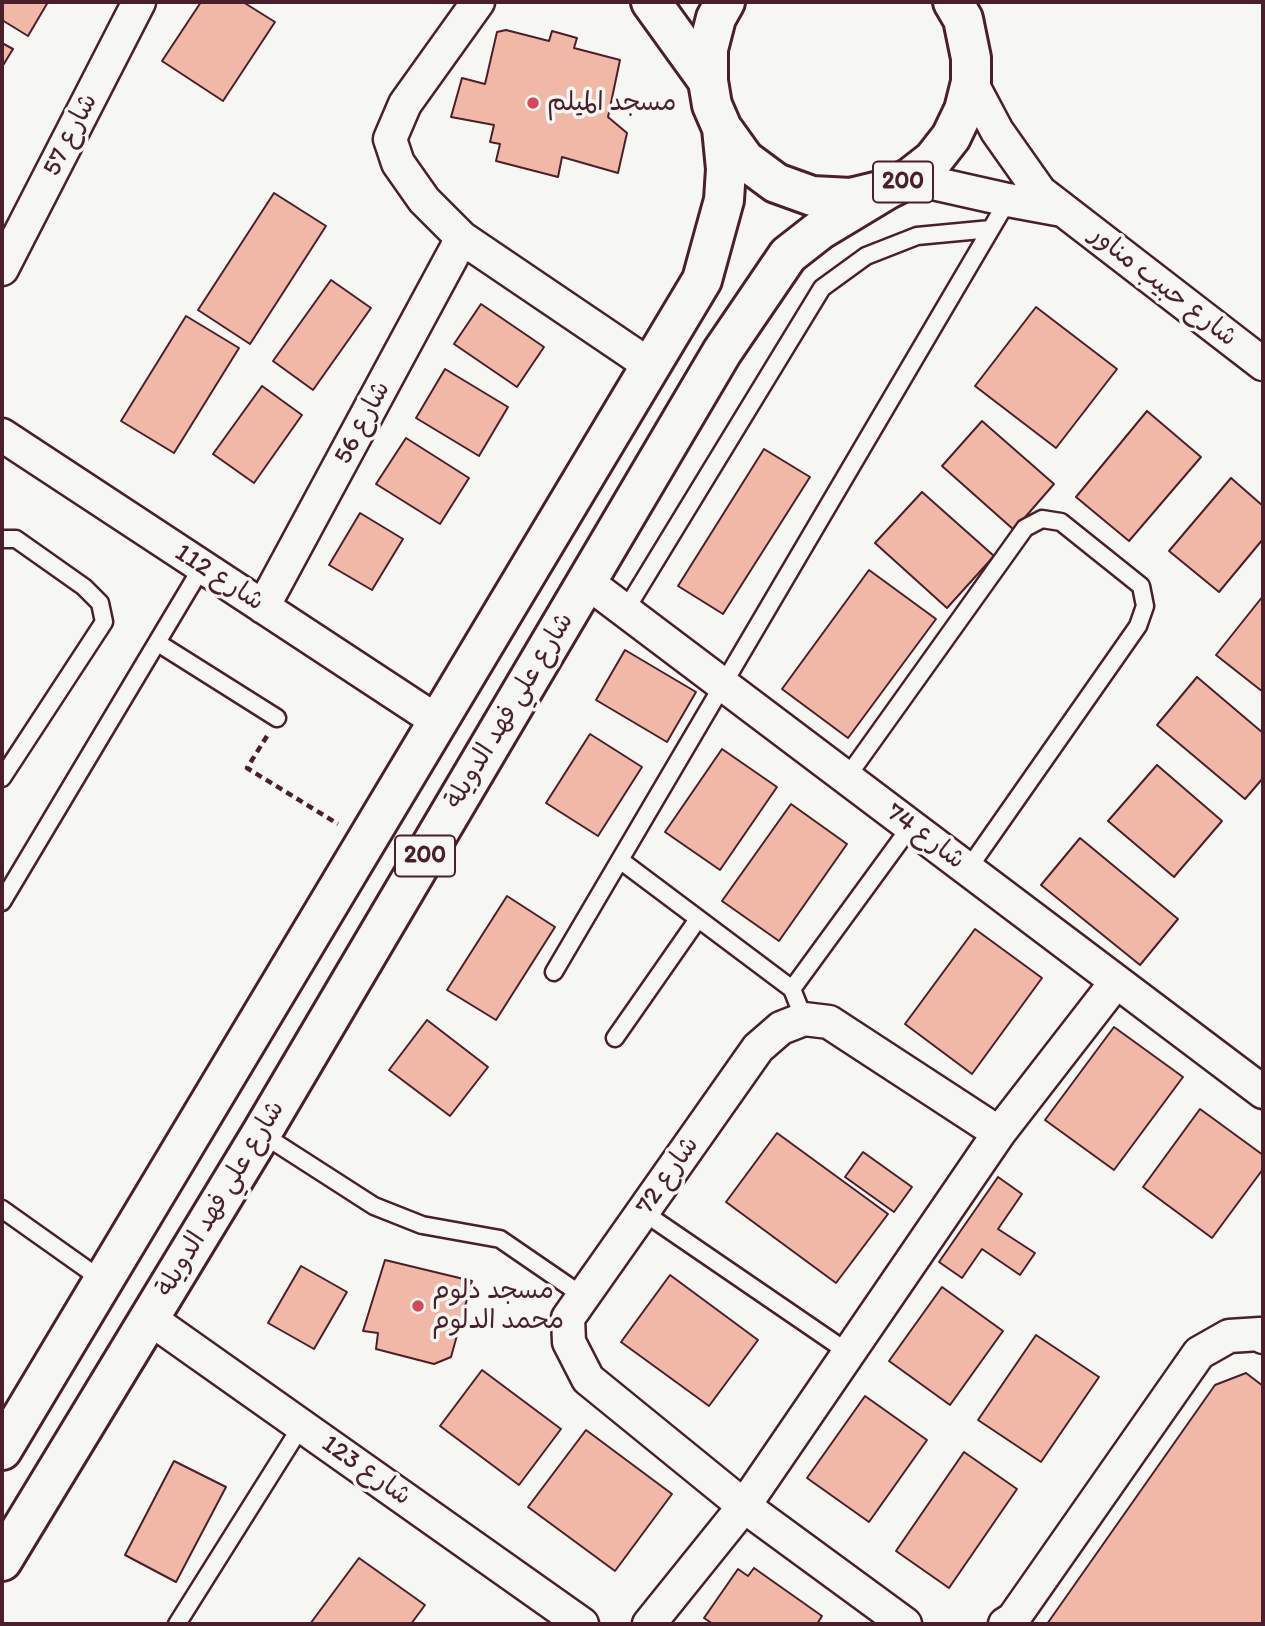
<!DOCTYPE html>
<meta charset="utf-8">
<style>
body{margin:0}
#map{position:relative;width:1265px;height:1626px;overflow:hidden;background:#f6f6f2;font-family:Itim,sans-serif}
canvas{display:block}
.frame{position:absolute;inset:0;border:4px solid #4a1f2b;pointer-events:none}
</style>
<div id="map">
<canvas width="1265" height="1626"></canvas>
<div class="frame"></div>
</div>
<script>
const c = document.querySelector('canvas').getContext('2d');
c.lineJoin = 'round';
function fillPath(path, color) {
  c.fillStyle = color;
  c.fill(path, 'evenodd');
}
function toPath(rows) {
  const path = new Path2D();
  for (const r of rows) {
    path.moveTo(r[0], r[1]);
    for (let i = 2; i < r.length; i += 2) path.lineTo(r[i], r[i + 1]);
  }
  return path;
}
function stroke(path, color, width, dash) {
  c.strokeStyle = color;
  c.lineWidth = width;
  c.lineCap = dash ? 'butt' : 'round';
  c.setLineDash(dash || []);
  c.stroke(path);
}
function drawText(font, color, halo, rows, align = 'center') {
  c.font = font + ' Itim,"Playpen Sans Arabic",sans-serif';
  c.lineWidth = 7;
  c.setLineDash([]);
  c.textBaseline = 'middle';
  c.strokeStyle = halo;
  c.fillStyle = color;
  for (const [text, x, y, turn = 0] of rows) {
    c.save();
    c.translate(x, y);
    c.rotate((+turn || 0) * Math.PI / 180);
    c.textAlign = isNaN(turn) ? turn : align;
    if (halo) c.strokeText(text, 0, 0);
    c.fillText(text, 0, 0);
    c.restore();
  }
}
const building = toPath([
 [2,2,48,2,28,36,2,20,2,2],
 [201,2,243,2,275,22,223,101,162,61,201,2],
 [506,30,549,41,552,31,577,38,574,48,620,60,608,117,627,133,618,173,562,157,558,177,496,161,500,144,490,142,494,125,451,117,462,78,485,84,497,32,506,30],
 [2,43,13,49,2,67,2,43],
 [274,193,326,226,250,344,198,310,274,193],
 [331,280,371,308,313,390,273,361,331,280],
 [481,304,544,347,517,387,454,344,481,304],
 [1036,307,1117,369,1056,448,975,386,1036,307],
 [186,316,239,348,174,453,121,421,186,316],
 [445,369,508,407,479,456,416,418,445,369],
 [262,386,302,415,254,483,213,454,262,386],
 [1147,411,1201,457,1129,541,1076,497,1147,411],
 [982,421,1054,484,1014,530,942,466,982,421],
 [406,438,469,478,440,524,376,484,406,438],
 [764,449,810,477,723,614,678,586,764,449],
 [1231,478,1263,506,1263,539,1219,592,1169,551,1231,478],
 [922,492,994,556,947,608,875,543,922,492],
 [360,513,403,539,372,590,329,565,360,513],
 [869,570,936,619,848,738,782,689,869,570],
 [1263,596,1263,692,1216,655,1263,596],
 [625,650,696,692,667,742,596,700,625,650],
 [1197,677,1263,733,1263,778,1245,799,1157,725,1197,677],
 [590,734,642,767,598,836,546,803,590,734],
 [722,749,777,787,720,870,665,832,722,749],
 [1157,765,1222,821,1174,877,1108,821,1157,765],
 [791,804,847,844,779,941,722,901,791,804],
 [1080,838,1178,919,1140,965,1041,885,1080,838],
 [507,896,555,927,496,1020,447,990,507,896],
 [975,929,1042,978,972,1074,905,1024,975,929],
 [427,1020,488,1067,450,1116,389,1070,427,1020],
 [1114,1027,1183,1077,1114,1170,1045,1120,1114,1027],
 [1200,1109,1263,1155,1263,1169,1212,1238,1143,1187,1200,1109],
 [777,1133,888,1214,836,1283,726,1202,777,1133],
 [863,1152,912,1187,894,1212,845,1177,863,1152],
 [998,1177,1022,1194,998,1229,1035,1253,1020,1275,982,1249,962,1278,939,1262,998,1177],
 [385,1260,472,1281,451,1357,434,1364,376,1349,378,1333,363,1331,385,1260],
 [301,1266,347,1292,314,1349,268,1323,301,1266],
 [670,1275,758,1340,709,1406,621,1342,670,1275],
 [942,1287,1003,1331,950,1405,889,1361,942,1287],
 [1036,1335,1099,1377,1041,1462,978,1420,1036,1335],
 [482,1370,561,1429,519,1485,440,1426,482,1370],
 [1246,1373,1263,1386,1263,1624,1047,1624,1215,1385,1246,1373],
 [865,1396,927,1440,869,1522,807,1478,865,1396],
 [586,1430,672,1494,615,1571,528,1507,586,1430],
 [964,1452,1017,1489,949,1588,896,1551,964,1452],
 [174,1461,226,1487,176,1582,125,1555,174,1461],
 [359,1558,425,1605,411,1624,310,1624,359,1558],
 [754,1568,822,1616,817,1624,713,1624,704,1618,738,1569,748,1576,754,1568]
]);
fillPath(building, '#f1b8a8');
stroke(building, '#4a1f2b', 2);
const service = toPath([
 [2,539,16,539,84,587,100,603,104,622,2,778],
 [625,611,822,288,866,256,917,236,991,229],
 [158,643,277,718],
 [847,777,1025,528,1042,519,1061,522,1141,586,1145,606,1138,626,968,869],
 [620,860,792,989,804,1019],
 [2,902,202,567],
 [554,972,1008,200],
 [792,989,911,826],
 [615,1038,698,919],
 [262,1134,374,1206,422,1225,500,1239,583,1296],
 [2,1209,102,1280],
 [643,1212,849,1353],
 [177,1624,302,1425]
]);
const minor = toPath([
 [478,2,405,104,390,139,398,163,424,200,462,238,651,366],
 [971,82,997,131,1040,192,1263,364],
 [910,178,1008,200,1062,210],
 [2,269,139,2],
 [2,435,437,721],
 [587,582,1263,1092],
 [263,607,462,238],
 [149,1318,582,1624],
 [649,1624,744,1506,999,1133,1116,982],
 [905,1624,744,1506,588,1379,569,1342,568,1318,758,1048,781,1028,804,1019,829,1022,999,1133],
 [1005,1624,1013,1619,1199,1353,1229,1336,1260,1334,1263,1337]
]);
const tertiary = toPath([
 [651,2,708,81]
]);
const primary = toPath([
 [725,2,716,18,708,49,708,81,712,105,722,128,745,160,776,183,812,196,851,198,888,189,910,178,933,160,951,137,964,110,971,82,971,58,963,19,953,2],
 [2,1450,702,280,724,200,726,169,722,128],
 [2,1561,261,1134,722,352,788,255,820,230,888,189]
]);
stroke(service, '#4a1f2b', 21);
stroke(minor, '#4a1f2b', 37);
stroke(tertiary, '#4a1f2b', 44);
stroke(primary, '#4a1f2b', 44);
stroke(toPath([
 [267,736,247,768,338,824]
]), '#4a1f2b', 4.5, [7, 5]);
stroke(service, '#f6f6f2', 16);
stroke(minor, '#f6f6f2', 32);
stroke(tertiary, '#f6f6f2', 38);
stroke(primary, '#f6f6f2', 38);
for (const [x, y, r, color] of [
 [533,103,7,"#d1495b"],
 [418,1306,7,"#d1495b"]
]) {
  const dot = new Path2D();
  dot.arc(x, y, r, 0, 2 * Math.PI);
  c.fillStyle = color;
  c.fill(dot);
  stroke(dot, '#f6f6f2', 2.5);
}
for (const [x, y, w] of [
 [903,182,60],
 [425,856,60]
]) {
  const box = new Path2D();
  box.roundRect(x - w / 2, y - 20.5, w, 41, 5);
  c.fillStyle = '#f6f6f2';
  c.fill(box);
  stroke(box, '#4a1f2b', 2);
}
drawText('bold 24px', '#4a1f2b', null, [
 ["200",903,182],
 ["200",425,856]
]);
drawText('26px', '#4a1f2b', '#f6f6f2', [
 ["مسجد الميلم",547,103],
 ["مسجد دلوم",432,1291],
 ["محمد الدلوم",432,1321]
], 'left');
drawText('26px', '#4a1f2b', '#f6f6f2', [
 ["شارع 57",71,135,-63],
 ["شارع حبيب مناور",1163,287,38],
 ["شارع 56",363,423,-62],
 ["شارع 112",219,578,33],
 ["شارع علي فهد الدويلة",510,711,-59],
 ["شارع 74",925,837,37],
 ["شارع 72",668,1176,-55],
 ["شارع علي فهد الدويلة",221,1199,-59],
 ["شارع 123",366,1471,35]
]);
</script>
